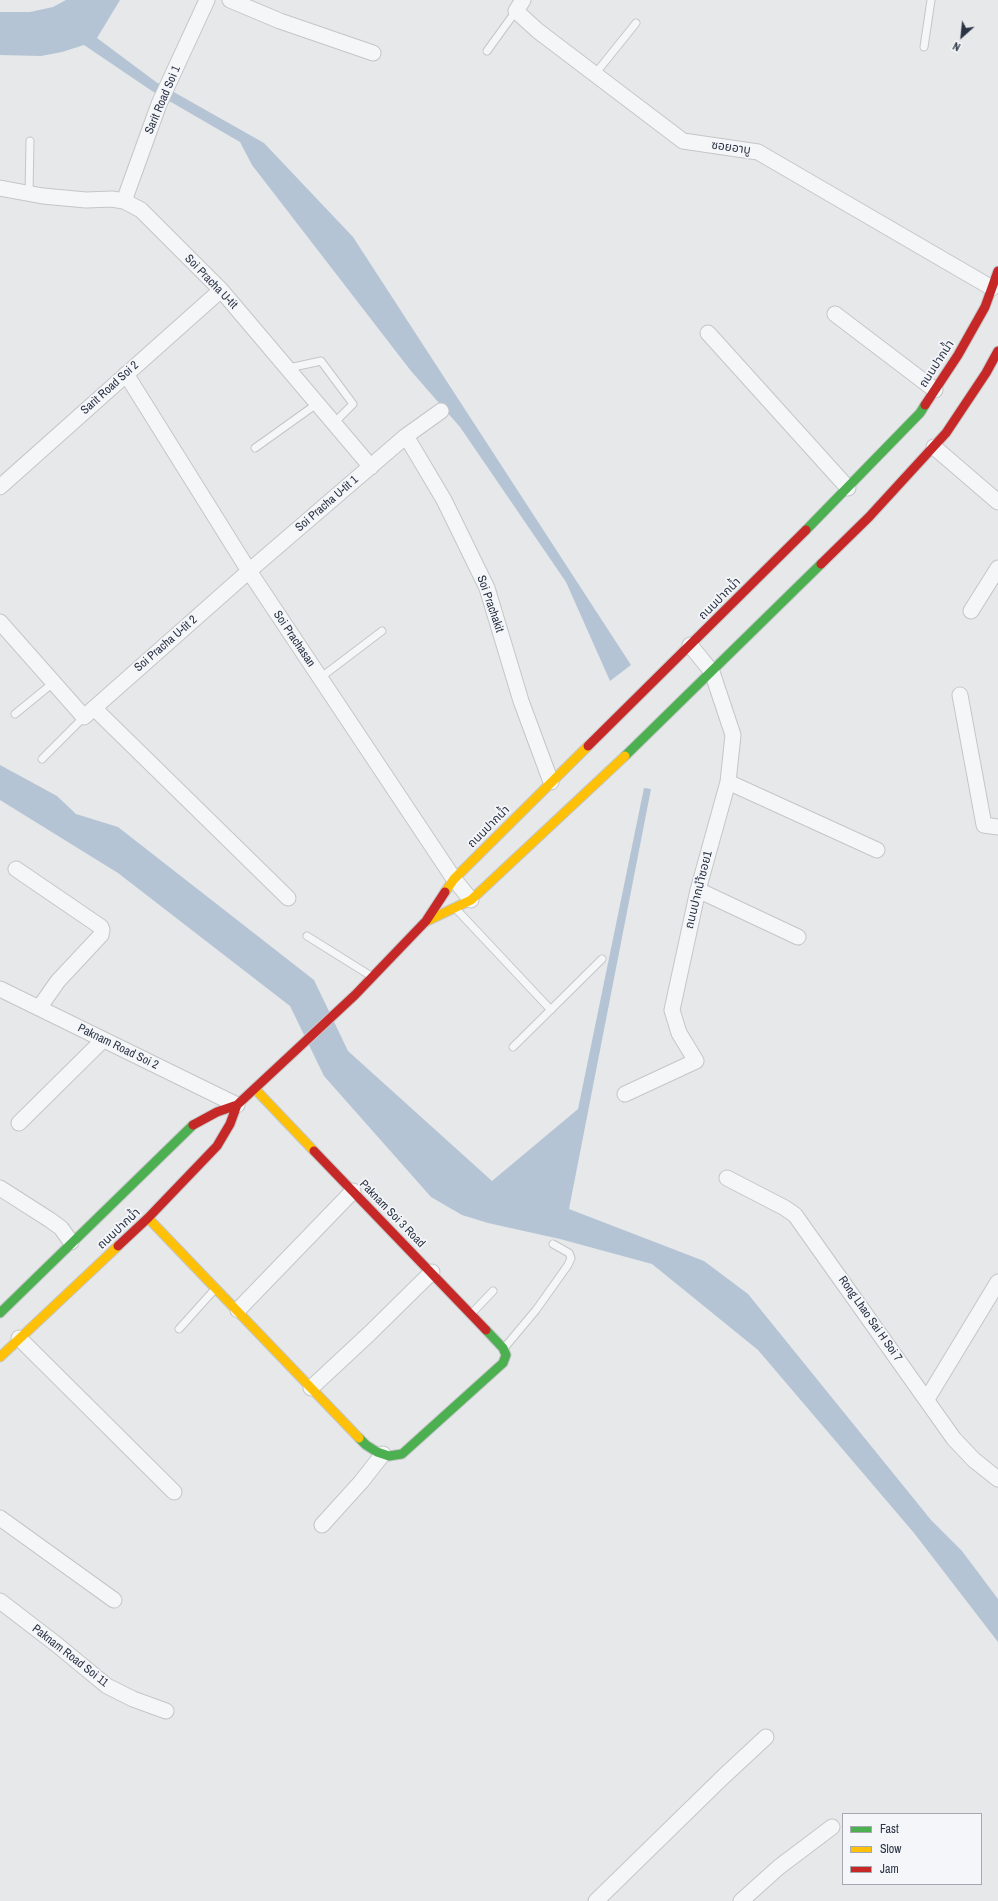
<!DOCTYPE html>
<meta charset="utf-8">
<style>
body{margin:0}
#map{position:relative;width:998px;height:1901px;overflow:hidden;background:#e6e8ea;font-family:"Archivo Narrow",sans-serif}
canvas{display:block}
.legend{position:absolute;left:842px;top:1813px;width:140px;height:72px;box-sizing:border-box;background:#f4f6f9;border:1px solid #a4a8b1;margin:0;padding:5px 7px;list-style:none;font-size:12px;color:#2b3445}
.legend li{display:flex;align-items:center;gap:8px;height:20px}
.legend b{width:20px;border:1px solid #a4a8b1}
.north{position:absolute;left:942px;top:16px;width:40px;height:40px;-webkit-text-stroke:3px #f4f6f9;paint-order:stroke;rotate:207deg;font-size:11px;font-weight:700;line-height:16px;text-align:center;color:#2b3445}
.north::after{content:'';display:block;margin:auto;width:14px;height:18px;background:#2b3445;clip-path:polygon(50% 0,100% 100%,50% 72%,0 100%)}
</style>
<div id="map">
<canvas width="998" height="1901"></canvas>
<ul class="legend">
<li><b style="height:5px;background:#4caf50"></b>Fast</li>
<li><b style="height:5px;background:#ffc107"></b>Slow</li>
<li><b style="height:5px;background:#c62828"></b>Jam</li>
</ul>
<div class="north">N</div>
</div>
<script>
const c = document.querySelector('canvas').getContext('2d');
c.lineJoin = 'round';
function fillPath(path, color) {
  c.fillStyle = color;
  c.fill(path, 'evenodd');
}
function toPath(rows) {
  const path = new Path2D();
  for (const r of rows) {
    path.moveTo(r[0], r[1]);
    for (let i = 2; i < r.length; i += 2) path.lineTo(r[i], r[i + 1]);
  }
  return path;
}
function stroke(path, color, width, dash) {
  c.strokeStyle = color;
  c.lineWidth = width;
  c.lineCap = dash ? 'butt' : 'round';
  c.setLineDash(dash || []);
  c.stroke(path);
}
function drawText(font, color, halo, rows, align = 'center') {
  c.font = font + ' "Archivo Narrow","Noto Sans Thai",sans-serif';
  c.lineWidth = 3.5;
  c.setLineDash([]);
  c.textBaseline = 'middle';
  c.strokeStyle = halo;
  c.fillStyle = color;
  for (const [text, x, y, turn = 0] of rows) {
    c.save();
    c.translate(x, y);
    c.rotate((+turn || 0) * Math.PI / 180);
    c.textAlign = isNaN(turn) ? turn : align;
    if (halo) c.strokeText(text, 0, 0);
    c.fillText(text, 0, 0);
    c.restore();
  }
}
fillPath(toPath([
 [66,0,120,0,97,38,156,82,264,143,353,237,631,665,610,681,566,582,460,427,411,371,252,165,240,142,152,91,84,45,62,52,41,56,0,55,0,12,30,12,53,7],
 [0,765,57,796,76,814,118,827,314,980,348,1051,492,1181,578,1109,644,788,651,789,569,1209,704,1261,748,1294,931,1520,962,1551,998,1599,998,1642,914,1533,758,1350,652,1264,560,1239,488,1223,462,1215,431,1197,324,1076,290,1006,118,873,0,800]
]), '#b4c4d5');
const lane = toPath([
 [924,47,931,0],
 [487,51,516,11],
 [595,74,636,23],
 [29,193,30,141],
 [289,368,321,361,353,404,335,422],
 [255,448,318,403],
 [320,678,382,631],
 [15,714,53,683],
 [42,759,84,717],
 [457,910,551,1010],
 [307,936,371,976],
 [513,1047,602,959],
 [472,1313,493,1291],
 [179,1329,215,1289],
 [505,1347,536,1310,568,1265,571,1258,569,1253,553,1244]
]);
const street = toPath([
 [230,0,280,21,373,53],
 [523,0,516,11,538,31,683,141,758,152,992,288],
 [0,188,43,196,86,200,112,199,124,201,141,210,221,290,371,467],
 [124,201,159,104,207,0],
 [835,314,935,390],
 [708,333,848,488],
 [126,374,249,571,454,879,471,900],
 [406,436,444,500,487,588,521,701,551,782],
 [934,447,998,502],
 [0,487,221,290],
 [971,611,998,568],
 [0,622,84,717,249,571,406,436,441,411],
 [960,695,984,825,998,827],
 [94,708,288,898],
 [728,782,877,850],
 [16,869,101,927,102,930,101,935,58,981,39,1008],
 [698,890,798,937],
 [0,989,237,1105],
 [625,1094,696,1061,679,1033,672,1010,698,890,728,782,733,735,712,672,690,645],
 [19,1123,103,1040],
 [727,1178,785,1208,795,1215,954,1439,974,1460,998,1479],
 [0,1188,50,1220,61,1228,71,1242],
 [238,1310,353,1191],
 [19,1338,174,1492],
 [311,1388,369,1334,432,1272],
 [927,1399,998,1282],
 [0,1518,114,1600],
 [322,1525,361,1482,383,1454],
 [0,1601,56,1644,107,1686,133,1699,166,1711],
 [596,1901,723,1777,766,1737],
 [741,1901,779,1867,832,1827]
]);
const fast = toPath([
 [806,530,920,413,925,405],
 [625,756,821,564],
 [0,1313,193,1125],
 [359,1438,366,1445,377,1452,389,1456,402,1454,503,1363,506,1355,503,1348,486,1330]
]);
const slow = toPath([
 [445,892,454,879,588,746],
 [427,921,471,900,625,756],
 [255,1089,314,1151],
 [148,1218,359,1438],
 [0,1357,118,1246]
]);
const jam = toPath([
 [925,405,958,355,985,307,998,271],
 [821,564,869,517,946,433,986,373,998,351],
 [588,746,806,530],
 [193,1125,217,1112,237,1105,355,995,426,921,445,892],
 [314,1151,486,1330],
 [118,1246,148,1218,217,1146,230,1124,237,1105]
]);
stroke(lane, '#c4c6c8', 9);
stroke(street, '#c4c6c8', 17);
stroke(fast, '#c4c6c8', 11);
stroke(slow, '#c4c6c8', 11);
stroke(jam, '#c4c6c8', 11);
stroke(lane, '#f5f6f7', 7);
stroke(street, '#f5f6f7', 15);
stroke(fast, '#4caf50', 9);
stroke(slow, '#ffc107', 9);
stroke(jam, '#c62828', 9);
drawText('12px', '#2b3445', '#f4f6f9', [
 ["Sarit Road Soi 1",163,100,-67],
 ["ซอยอาบู",731,148,8],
 ["Soi Pracha U-tit",211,282,46],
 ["ถนนปากน้ำ",937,364,-57],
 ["Sarit Road Soi 2",110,388,-42],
 ["Soi Pracha U-tit 1",327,504,-41],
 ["ถนนปากน้ำ",720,599,-45],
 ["Soi Prachakit",490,604,71],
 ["Soi Prachasan",294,639,56],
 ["Soi Pracha U-tit 2",166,644,-41],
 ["ถนนปากน้ำ",489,827,-45],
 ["ถนนปากนำ้ซอย1",699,890,-76],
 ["Paknam Road Soi 2",118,1047,26],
 ["Paknam Soi 3 Road",392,1214,46],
 ["ถนนปากน้ำ",119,1229,-43],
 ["Rong Lhao Sai H Soi 7",870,1319,55],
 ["Paknam Road Soi 11",70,1656,38]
]);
</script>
